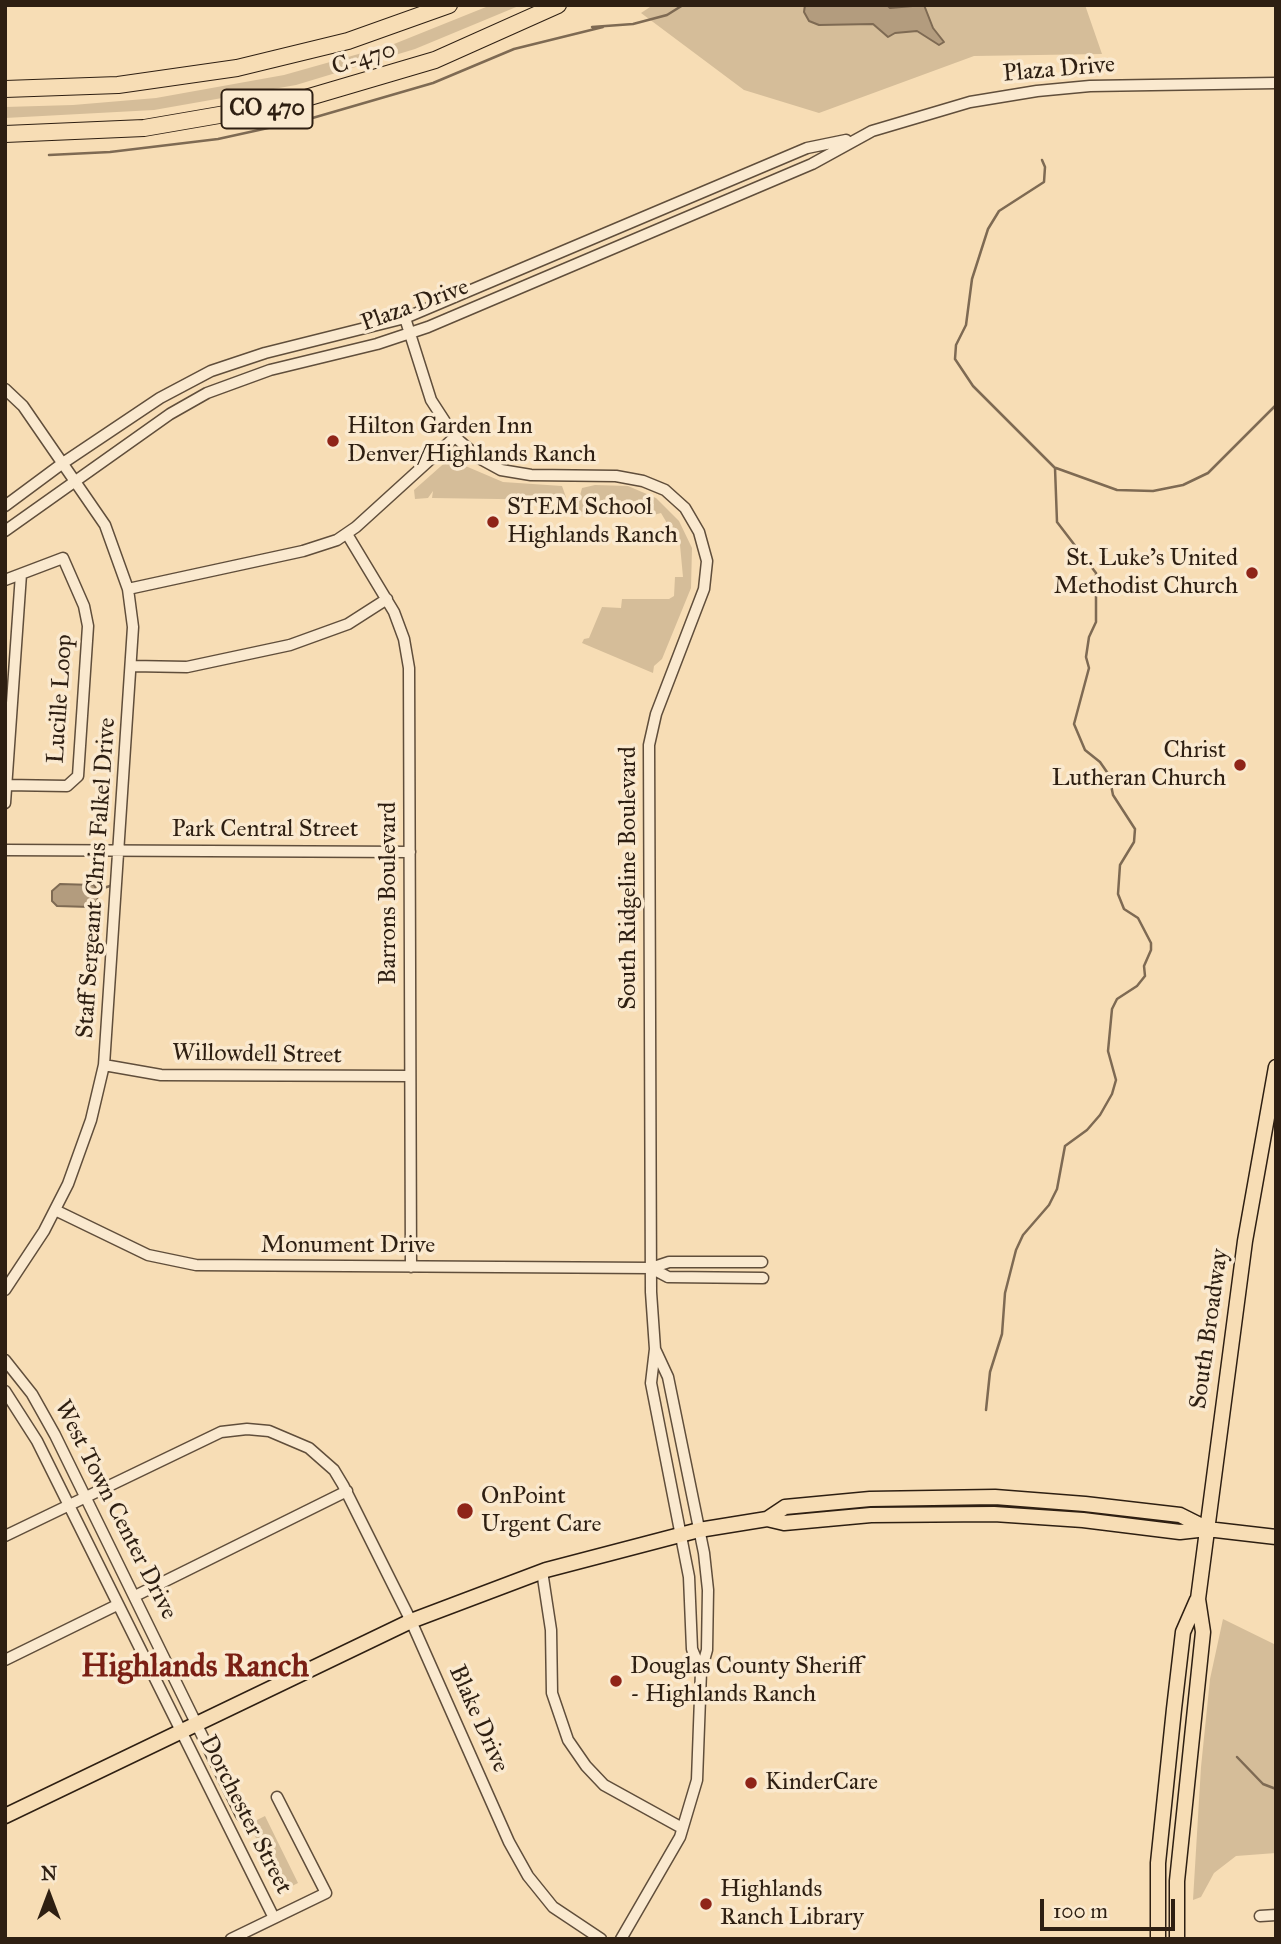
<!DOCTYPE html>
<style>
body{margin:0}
#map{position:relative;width:1281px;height:1944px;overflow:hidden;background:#f7ddb5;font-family:"IM FELL Great Primer",serif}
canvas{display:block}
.frame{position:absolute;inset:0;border:7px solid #2e1f12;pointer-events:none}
.north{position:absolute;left:14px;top:1860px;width:70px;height:70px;-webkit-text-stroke:5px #fae9cf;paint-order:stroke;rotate:0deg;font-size:19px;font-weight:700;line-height:28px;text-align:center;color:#2e1f12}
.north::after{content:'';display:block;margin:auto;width:24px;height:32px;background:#2e1f12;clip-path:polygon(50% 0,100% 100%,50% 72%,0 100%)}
.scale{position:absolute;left:1040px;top:1899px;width:135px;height:32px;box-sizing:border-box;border:4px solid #2e1f12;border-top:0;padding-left:9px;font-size:21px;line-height:24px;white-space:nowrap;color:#2e1f12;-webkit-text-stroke:5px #fae9cf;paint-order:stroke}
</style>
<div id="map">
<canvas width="1281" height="1944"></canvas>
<div class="frame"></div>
<div class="north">N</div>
<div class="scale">100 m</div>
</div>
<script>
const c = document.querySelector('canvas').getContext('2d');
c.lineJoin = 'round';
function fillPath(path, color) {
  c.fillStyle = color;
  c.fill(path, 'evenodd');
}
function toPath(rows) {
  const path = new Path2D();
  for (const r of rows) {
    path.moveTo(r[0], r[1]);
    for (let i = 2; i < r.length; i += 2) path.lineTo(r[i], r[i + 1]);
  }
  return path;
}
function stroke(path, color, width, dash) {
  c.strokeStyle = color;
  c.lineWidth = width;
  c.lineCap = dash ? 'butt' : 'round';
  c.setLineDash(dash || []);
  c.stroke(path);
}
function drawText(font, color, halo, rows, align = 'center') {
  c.font = font + ' "IM FELL Great Primer",serif';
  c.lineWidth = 7;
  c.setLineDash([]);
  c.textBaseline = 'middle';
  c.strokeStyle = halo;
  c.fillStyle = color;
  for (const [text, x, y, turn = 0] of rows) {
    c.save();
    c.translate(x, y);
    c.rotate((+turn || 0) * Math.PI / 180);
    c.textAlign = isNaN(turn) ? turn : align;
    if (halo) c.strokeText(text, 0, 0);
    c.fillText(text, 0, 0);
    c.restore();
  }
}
fillPath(toPath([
 [491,5,521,5,415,49,296,85,154,110,5,118,5,107,73,105,156,98,284,75,394,44],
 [653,5,1085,5,1102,54,974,56,819,113,744,90,641,13],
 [449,459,503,482,562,486,566,497,564,500,432,498,433,491,428,498,415,499,414,490],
 [595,485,628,486,656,498,679,521,692,548,691,588,662,659,654,666,653,673,582,643,584,639,589,638,602,607,621,608,622,599,669,599,674,596,675,577,683,577,680,545,661,513,650,516,640,513,640,508,592,508,590,514,575,515,582,488],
 [1223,1619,1276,1645,1276,1853,1236,1856,1214,1873,1201,1897,1193,1900,1201,1767,1210,1679],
 [265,1816,298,1883,282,1891,249,1824]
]), '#d5bd99');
const water = toPath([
 [805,5,887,5,890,8,924,5,933,28,944,42,939,45,917,31,895,33,888,37,873,24,819,25,809,21,804,12,805,5],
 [60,884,94,885,98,892,97,901,90,907,57,906,52,901,52,891,60,884]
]);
fillPath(water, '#b39c7e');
stroke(water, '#7e6a53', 2);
stroke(toPath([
 [592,27,633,24,667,15,683,5],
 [49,155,110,152,218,139,309,119,433,83,514,49,603,27],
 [1056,468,1117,490,1153,491,1183,485,1208,473,1276,405],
 [97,890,110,886],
 [986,1410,990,1372,1002,1334,1005,1293,1016,1250,1023,1235,1049,1205,1057,1189,1065,1146,1087,1130,1100,1115,1112,1094,1116,1080,1108,1051,1112,1009,1117,999,1137,986,1145,976,1144,966,1151,950,1151,943,1138,918,1124,909,1118,894,1120,865,1134,842,1135,829,1113,795,1109,775,1100,762,1085,750,1074,724,1089,668,1086,657,1089,637,1096,622,1096,573,1057,522,1055,468,973,386,955,359,956,345,966,325,972,279,988,229,999,211,1044,182,1045,167,1042,160],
 [1237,1757,1263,1784,1276,1789]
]), '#7e6a53', 2.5);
const minor = toPath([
 [405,318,431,400,455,437,479,458,501,470,531,475,616,476,643,481,665,490,685,508,699,532,707,561,704,589,656,714,649,745,651,1292,655,1349,651,1383,689,1577,692,1649,701,1671],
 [5,389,23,406,105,525,128,589,133,627,104,1065,91,1120,68,1184,44,1231,5,1290],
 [5,506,63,463,160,398,211,371,265,353,405,318,807,148,846,140],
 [5,531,170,414,207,393,270,370,377,344,428,327,812,164,872,131,970,102,1037,91,1090,86,1276,83],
 [347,534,394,612,404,639,409,668,411,1267],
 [5,580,63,558,84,606,88,626,78,776,67,786,6,785],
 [128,589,303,551,337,540,356,527,455,437],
 [132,666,187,667,290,645,348,624,387,599],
 [5,803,21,574],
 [5,850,410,852],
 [104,1065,161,1075,410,1076],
 [55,1210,148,1255,196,1265,651,1268,669,1262,762,1262],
 [651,1268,668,1277,763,1278],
 [5,1360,32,1394,55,1435,241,1815],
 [5,1391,37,1441,274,1918],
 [5,1536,221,1432,247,1429,269,1431,309,1448,334,1470,343,1485,411,1621,509,1842,528,1876,553,1907,601,1939],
 [542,1571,551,1630,552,1693,568,1740,586,1766,604,1785,682,1828],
 [135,1596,347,1491],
 [5,1660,117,1605],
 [1260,1916,1276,1915],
 [231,1939,326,1893,277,1797],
 [621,1939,680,1837,697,1780,701,1671,707,1650,708,1590,704,1553,668,1377,655,1349]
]);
const major = toPath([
 [767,1519,785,1507,870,1499,995,1497,1085,1504,1180,1515,1206,1528],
 [5,1816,411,1621,546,1570,699,1530,767,1519,784,1523,871,1515,994,1514,1083,1520,1180,1532,1207,1529,1276,1537],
 [1158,1939,1158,1863,1174,1709,1183,1632,1197,1600],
 [1177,1939,1177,1881,1203,1632,1198,1599,1245,1241,1276,1067]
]);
const highway = toPath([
 [5,89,118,85,237,68,348,41,449,5],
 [5,134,144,128,289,103,435,60,558,5]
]);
stroke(minor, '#604e3b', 13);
stroke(major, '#2e1f12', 17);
stroke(highway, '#2e1f12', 18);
stroke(minor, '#fae9cf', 10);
stroke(major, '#f7ddb5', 14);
stroke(highway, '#f7ddb5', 16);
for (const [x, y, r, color] of [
 [333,441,7,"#8f2418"],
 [493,522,7,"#8f2418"],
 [1252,573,7,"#8f2418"],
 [1240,765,7,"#8f2418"],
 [465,1511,9,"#8f2418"],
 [616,1681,7,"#8f2418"],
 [751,1783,7,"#8f2418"],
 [706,1904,7,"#8f2418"]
]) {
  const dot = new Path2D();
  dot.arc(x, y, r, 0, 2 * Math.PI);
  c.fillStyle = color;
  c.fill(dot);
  stroke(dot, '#fae9cf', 2.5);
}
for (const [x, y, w] of [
 [267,109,91]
]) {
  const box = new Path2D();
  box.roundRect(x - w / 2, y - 19.5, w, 39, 5);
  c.fillStyle = '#fae9cf';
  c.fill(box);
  stroke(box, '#2e1f12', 2);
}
drawText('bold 23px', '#2e1f12', null, [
 ["CO 470",267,109]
]);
drawText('24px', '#2e1f12', '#fae9cf', [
 ["C-470",364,59,-17],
 ["Plaza Drive",1059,70,-5],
 ["Plaza Drive",415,306,-20],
 ["Lucille Loop",61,699,-86],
 ["Park Central Street",265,830],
 ["Staff Sergeant Chris Falkel Drive",97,878,-86],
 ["South Ridgeline Boulevard",629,878,-90],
 ["Barrons Boulevard",389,893,-90],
 ["Willowdell Street",257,1055,1],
 ["Monument Drive",348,1246],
 ["South Broadway",1210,1329,-82],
 ["West Town Center Drive",115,1510,63],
 ["Blake Drive",478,1719,66],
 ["Dorchester Street",245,1815,63]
]);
drawText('24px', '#2e1f12', '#fae9cf', [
 ["Hilton Garden Inn",347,427],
 ["Denver/Highlands Ranch",347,455],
 ["STEM School",507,508],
 ["Highlands Ranch",507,536],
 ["St. Luke's United",1238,559,"right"],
 ["Methodist Church",1238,587,"right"],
 ["Christ",1226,751,"right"],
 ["Lutheran Church",1226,779,"right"],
 ["OnPoint",481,1497],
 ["Urgent Care",481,1525],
 ["Douglas County Sheriff",630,1667],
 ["- Highlands Ranch",630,1695],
 ["KinderCare",765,1783],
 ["Highlands",720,1890],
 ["Ranch Library",720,1918]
], 'left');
drawText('bold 32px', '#7a1f14', '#fae9cf', [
 ["Highlands Ranch",195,1668]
]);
</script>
